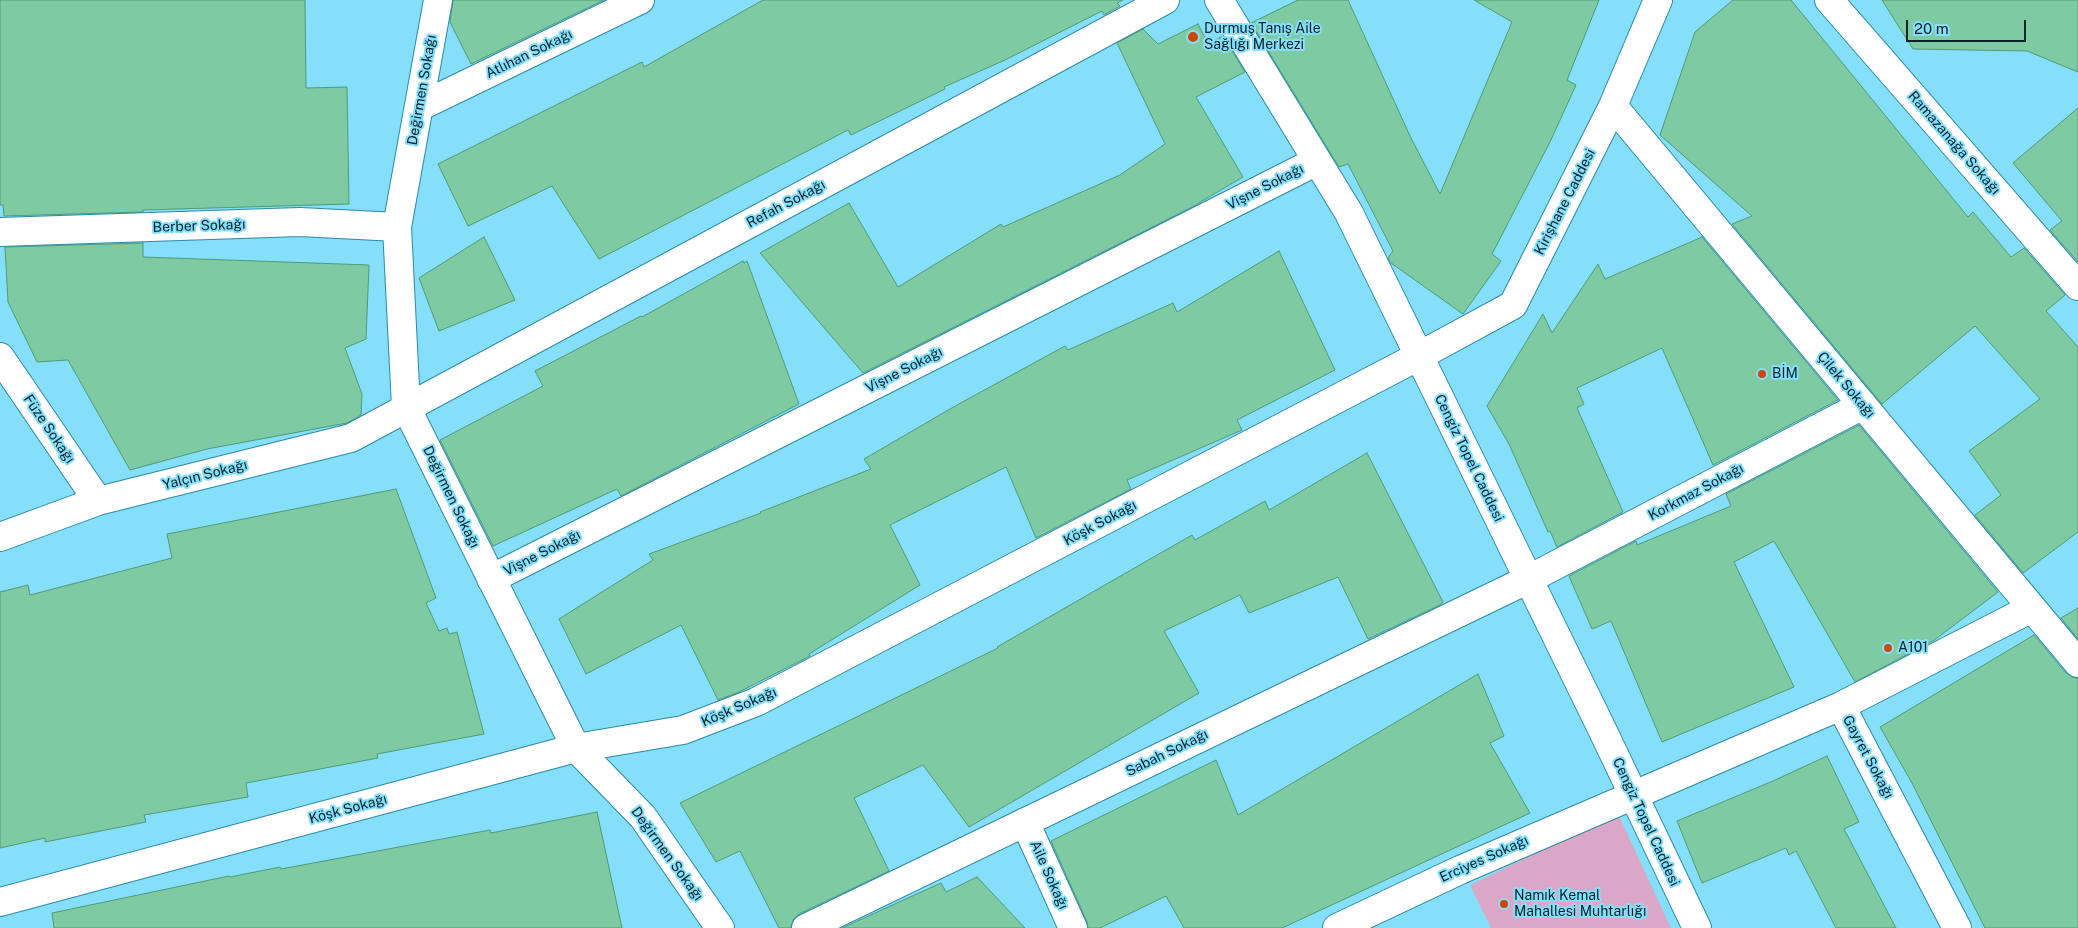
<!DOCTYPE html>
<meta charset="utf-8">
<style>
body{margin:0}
#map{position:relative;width:2078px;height:928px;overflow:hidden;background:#85dffb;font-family:"Public Sans",sans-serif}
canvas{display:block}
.scale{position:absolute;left:1906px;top:20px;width:120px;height:22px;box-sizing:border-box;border:2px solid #05222a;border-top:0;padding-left:6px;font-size:15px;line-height:18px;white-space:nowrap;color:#05222a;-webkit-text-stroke:4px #85dffb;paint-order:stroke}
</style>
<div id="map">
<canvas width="2078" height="928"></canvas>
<div class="scale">20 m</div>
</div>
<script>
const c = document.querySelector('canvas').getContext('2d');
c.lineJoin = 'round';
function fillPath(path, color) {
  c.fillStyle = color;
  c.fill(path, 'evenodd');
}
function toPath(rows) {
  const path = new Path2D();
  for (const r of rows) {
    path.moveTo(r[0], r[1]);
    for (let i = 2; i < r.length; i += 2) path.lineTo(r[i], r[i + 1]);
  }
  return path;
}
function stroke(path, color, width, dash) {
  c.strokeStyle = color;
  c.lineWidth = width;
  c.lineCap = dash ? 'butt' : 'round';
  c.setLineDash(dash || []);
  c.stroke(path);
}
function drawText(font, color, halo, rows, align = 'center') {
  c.font = font + ' "Public Sans",sans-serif';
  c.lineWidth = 4;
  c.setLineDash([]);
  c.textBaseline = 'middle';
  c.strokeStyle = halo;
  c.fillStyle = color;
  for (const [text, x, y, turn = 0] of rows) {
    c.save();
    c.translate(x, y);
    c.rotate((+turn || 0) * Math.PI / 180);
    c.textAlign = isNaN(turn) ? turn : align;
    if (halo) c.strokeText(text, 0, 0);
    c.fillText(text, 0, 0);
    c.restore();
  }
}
fillPath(toPath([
 [1618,814,1671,928,1491,928,1470,885]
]), '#daa7c7');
const building = toPath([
 [0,0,305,0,306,88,347,87,349,204,143,210,143,212,4,216,3,205,0,205,0,0],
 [453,0,604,0,471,64,450,22,453,0],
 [763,0,1123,0,1117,3,1120,6,1104,15,1102,11,1005,60,944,87,945,89,851,135,848,130,599,259,552,186,468,226,438,164,642,62,644,67,763,0],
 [1298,0,1348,0,1410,136,1440,194,1512,22,1474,0,1599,0,1567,80,1576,85,1550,142,1492,254,1501,261,1463,314,1391,263,1388,258,1393,251,1348,164,1339,167,1251,23,1298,0],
 [1733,0,1791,0,1968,217,1973,212,2011,257,2024,248,2065,295,2046,311,2078,347,2078,532,2023,573,1975,515,2001,495,1969,451,2040,399,1975,326,1882,404,1732,224,1752,216,1660,135,1695,32,1733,0],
 [1882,0,2078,0,2078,72,2027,51,1913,49,1882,0],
 [1198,24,1208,44,1223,36,1245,72,1196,97,1243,177,1192,207,863,373,760,253,849,203,898,287,1001,224,1003,227,1120,175,1165,144,1117,43,1143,29,1158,44,1198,24],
 [2078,108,2078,262,2050,230,2062,221,2013,163,2078,108],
 [484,237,515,300,439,331,419,278,484,237],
 [1702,237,1838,400,1713,465,1662,348,1577,388,1584,404,1577,408,1623,512,1557,547,1550,531,1548,532,1509,444,1487,406,1543,314,1552,333,1598,264,1605,279,1702,237],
 [143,243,143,257,369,265,366,339,345,348,362,394,361,415,347,423,207,449,130,470,68,360,37,362,8,302,5,247,143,243],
 [1279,251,1335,370,1237,420,1242,430,1127,480,1131,489,1036,538,1006,467,890,525,920,585,809,654,810,656,737,693,718,700,681,625,586,674,559,619,653,560,649,554,761,513,760,512,871,469,864,459,957,405,1065,346,1068,350,1173,303,1177,312,1279,251],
 [743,261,744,263,747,261,799,404,621,496,617,489,493,546,440,440,543,386,535,371,641,316,642,317,743,261],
 [1859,425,1998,592,1933,641,1855,682,1774,541,1734,562,1794,687,1662,742,1611,621,1592,629,1569,576,1636,541,1637,545,1731,506,1726,494,1859,425],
 [1367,453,1443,602,1440,605,1368,639,1338,577,1249,613,1240,595,1164,631,1199,693,969,827,923,765,854,798,889,871,799,914,793,920,791,928,779,928,740,851,716,862,680,803,998,648,997,647,1192,535,1195,540,1265,501,1269,510,1367,453],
 [396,489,436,598,426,603,439,631,447,628,449,634,457,632,484,734,377,754,378,758,246,783,248,797,144,815,146,822,45,842,45,838,0,848,0,592,28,585,30,595,172,558,167,534,396,489],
 [2078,608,2078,639,2061,618,2078,608],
 [2034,635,2066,673,2072,677,2078,678,2078,928,1985,928,1912,783,1880,727,2034,635],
 [1478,674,1504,736,1490,743,1530,813,1282,928,1184,928,1166,896,1100,928,1088,928,1087,922,1051,841,1216,760,1238,815,1478,674],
 [1827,756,1859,822,1844,829,1896,928,1836,928,1796,851,1789,855,1786,848,1702,883,1677,821,1773,781,1827,756],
 [597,812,622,928,54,928,52,913,229,876,230,877,280,867,281,869,490,830,491,833,597,812],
 [977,877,1025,928,842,928,941,883,946,892,977,877]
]);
fillPath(building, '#7ecaa3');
stroke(building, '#4f9a75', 1);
const minor = toPath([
 [438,0,397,227,406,407,576,748,643,817,720,928],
 [1219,0,1349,213,1600,725,1697,928],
 [1829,0,2078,286],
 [1613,106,2078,663],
 [419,107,640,0],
 [0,232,300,222,397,227],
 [0,357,98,501],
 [0,537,98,501,351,438,1165,0],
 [491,579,1317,161],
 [1841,706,2032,608],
 [1025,822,1073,928],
 [0,902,576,748,683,730,756,702,1419,356,1513,305,1613,106,1658,0],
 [806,928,1529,579,1863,405],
 [1337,928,1460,870,1841,706,1957,928]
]);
stroke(minor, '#2b8aa5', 30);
stroke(minor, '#fff', 28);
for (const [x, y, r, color] of [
 [1193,37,6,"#cc4700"],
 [1762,374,5,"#cc4700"],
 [1888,648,5,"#cc4700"],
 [1504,904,5,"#cc4700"]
]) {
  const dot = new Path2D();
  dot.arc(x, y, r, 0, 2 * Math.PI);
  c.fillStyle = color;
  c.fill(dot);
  stroke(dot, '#85dffb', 2);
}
drawText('14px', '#05222a', '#85dffb', [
 ["Durmuş Tanış Aile",1204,29],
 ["Sağlığı Merkezi",1204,45],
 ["BİM",1772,374],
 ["A101",1898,648],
 ["Namık Kemal",1514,896],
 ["Mahallesi Muhtarlığı",1514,912]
], 'left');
drawText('14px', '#05222a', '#85dffb', [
 ["Atlıhan Sokağı",529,54,-26],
 ["Değirmen Sokağı",422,90,-80],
 ["Ramazanağa Sokağı",1954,143,49],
 ["Vişne Sokağı",1265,187,-27],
 ["Kirişhane Caddesi",1565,202,-63],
 ["Refah Sokağı",786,204,-28],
 ["Berber Sokağı",199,226,-2],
 ["Vişne Sokağı",904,370,-27],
 ["Çilek Sokağı",1846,385,50],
 ["Füze Sokağı",49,429,56],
 ["Cengiz Topel Caddesi",1469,458,64],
 ["Yalçın Sokağı",205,475,-14],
 ["Korkmaz Sokağı",1696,492,-28],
 ["Değirmen Sokağı",451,497,64],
 ["Köşk Sokağı",1100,523,-28],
 ["Vişne Sokağı",542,553,-27],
 ["Köşk Sokağı",739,707,-23],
 ["Sabah Sokağı",1167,753,-26],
 ["Gayret Sokağı",1868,757,62],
 ["Köşk Sokağı",348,809,-15],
 ["Cengiz Topel Caddesi",1646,822,65],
 ["Değirmen Sokağı",667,854,54],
 ["Erciyes Sokağı",1484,859,-24],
 ["Aile Sokağı",1049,875,66]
]);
</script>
